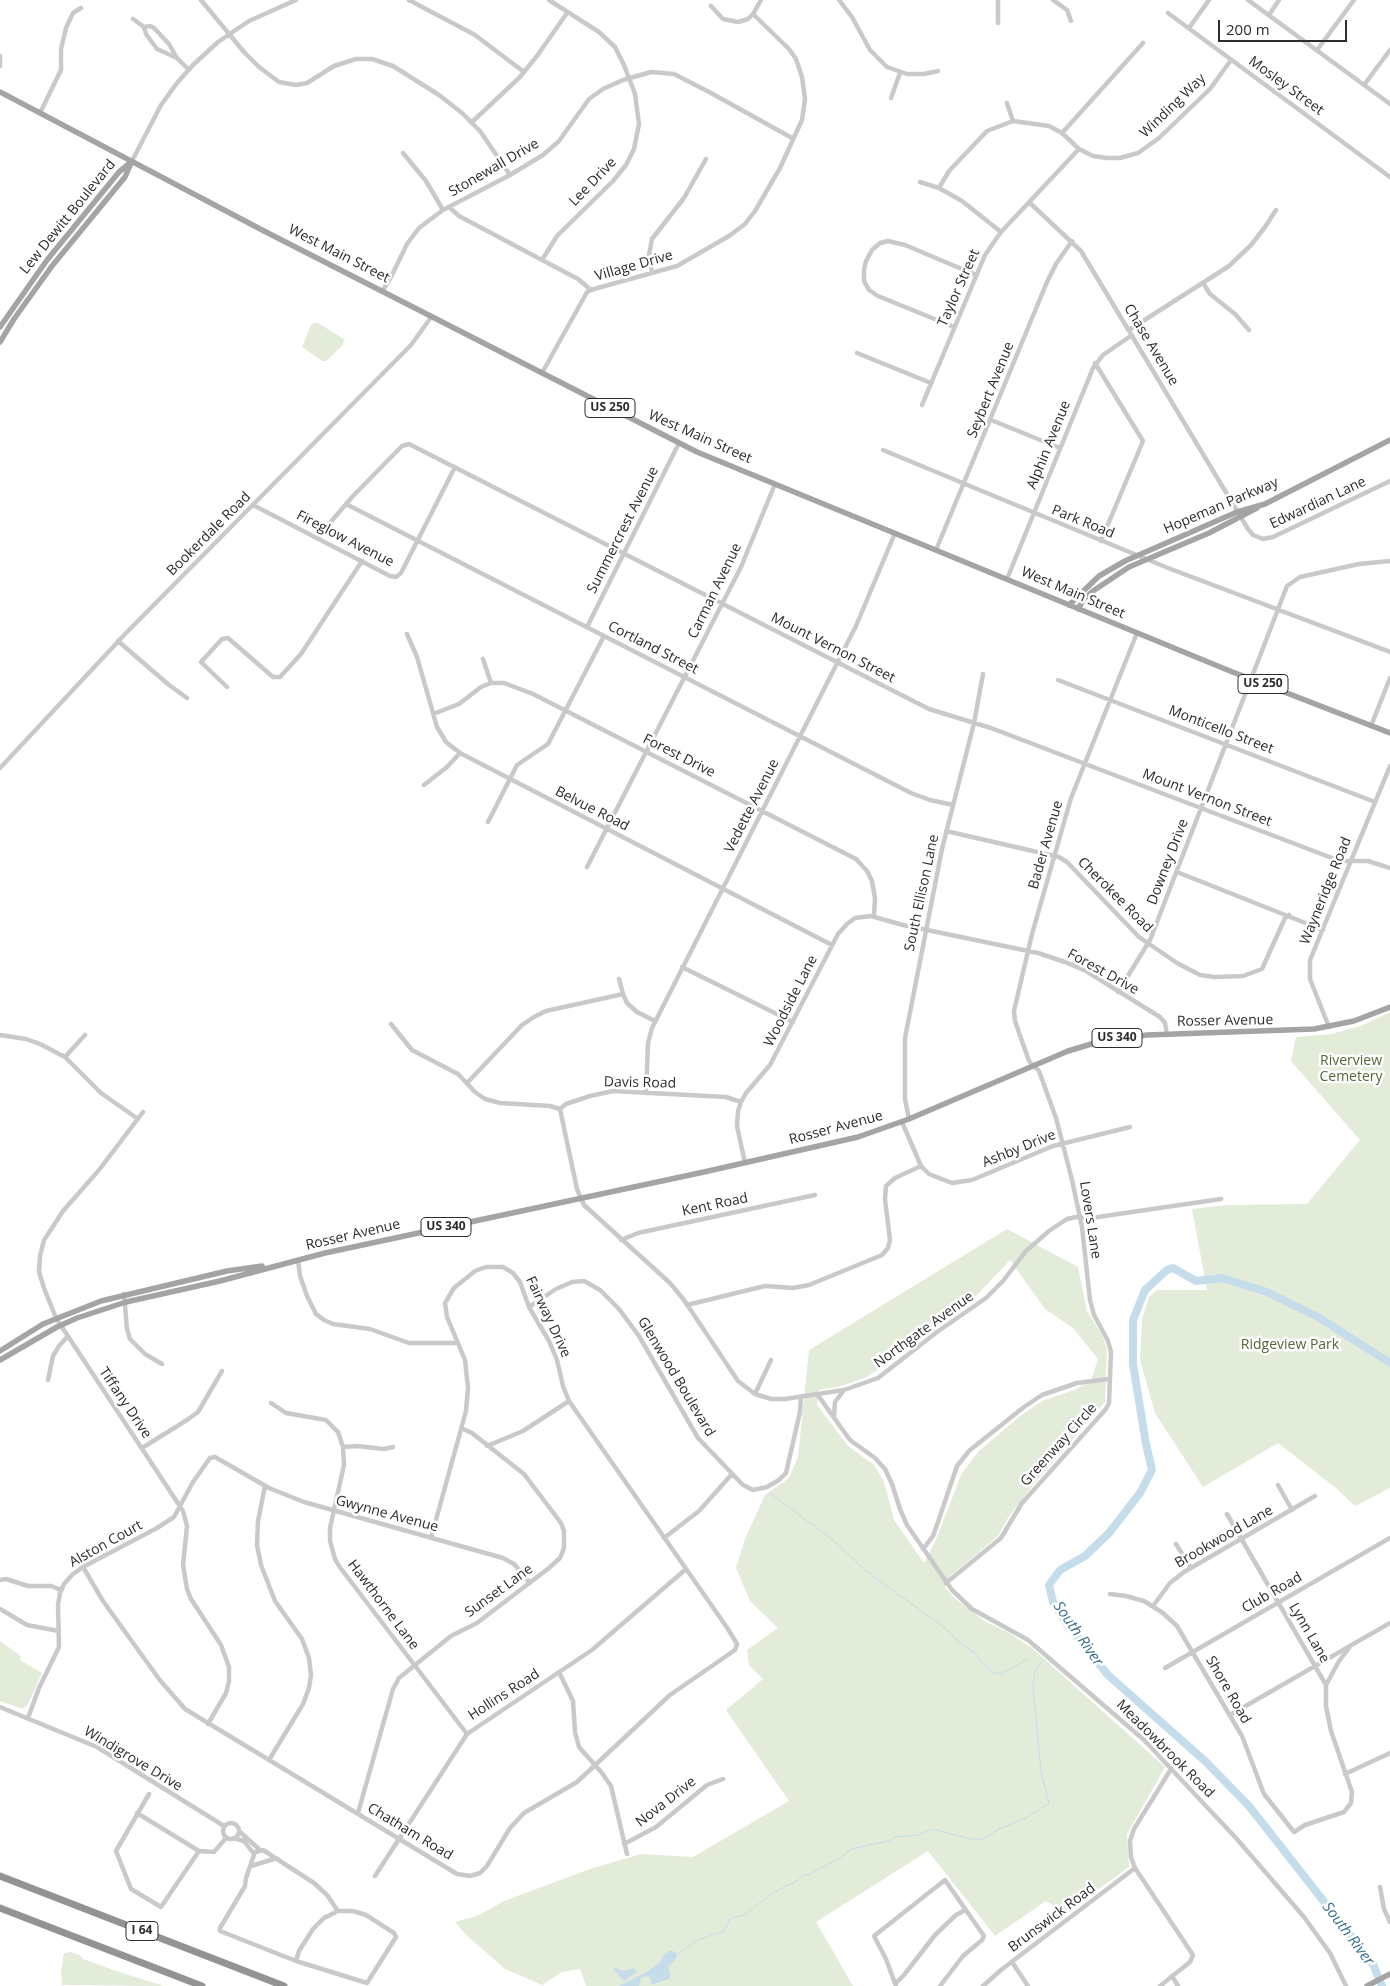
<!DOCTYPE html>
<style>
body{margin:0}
#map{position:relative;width:1390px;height:1986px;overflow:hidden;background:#fff;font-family:"Open Sans",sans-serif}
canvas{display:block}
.scale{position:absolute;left:1218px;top:20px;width:129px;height:22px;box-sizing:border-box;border:2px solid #2c2c2c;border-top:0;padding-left:6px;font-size:15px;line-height:18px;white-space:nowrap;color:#2c2c2c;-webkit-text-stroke:4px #fff;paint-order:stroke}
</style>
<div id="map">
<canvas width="1390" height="1986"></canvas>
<div class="scale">200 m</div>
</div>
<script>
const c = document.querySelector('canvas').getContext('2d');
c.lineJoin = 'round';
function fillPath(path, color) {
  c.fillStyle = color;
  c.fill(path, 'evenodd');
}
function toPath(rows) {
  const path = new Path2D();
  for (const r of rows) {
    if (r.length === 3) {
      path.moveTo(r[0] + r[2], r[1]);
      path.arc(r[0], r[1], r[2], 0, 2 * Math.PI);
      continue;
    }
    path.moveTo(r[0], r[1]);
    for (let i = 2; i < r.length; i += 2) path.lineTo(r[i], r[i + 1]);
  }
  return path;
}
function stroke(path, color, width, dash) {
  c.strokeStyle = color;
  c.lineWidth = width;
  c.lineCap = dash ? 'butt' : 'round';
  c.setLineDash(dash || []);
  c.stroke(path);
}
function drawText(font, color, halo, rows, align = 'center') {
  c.font = font + ' "Open Sans",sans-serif';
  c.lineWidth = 5;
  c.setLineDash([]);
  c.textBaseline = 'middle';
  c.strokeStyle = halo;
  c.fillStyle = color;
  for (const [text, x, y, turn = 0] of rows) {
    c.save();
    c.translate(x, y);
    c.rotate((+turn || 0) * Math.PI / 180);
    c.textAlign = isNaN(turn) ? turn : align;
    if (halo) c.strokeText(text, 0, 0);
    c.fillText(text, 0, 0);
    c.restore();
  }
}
fillPath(toPath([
 [314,323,318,323,344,339,343,345,326,361,322,361,302,347,311,325],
 [1390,1012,1390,1488,1355,1506,1336,1488,1278,1443,1203,1487,1155,1413,1140,1360,1142,1319,1149,1297,1157,1290,1207,1290,1192,1209,1227,1205,1307,1204,1360,1140,1291,1061,1296,1037,1331,1034,1361,1026],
 [1007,1229,1078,1267,1087,1311,1103,1337,1107,1351,1105,1402,1033,1485,1008,1518,998,1536,949,1577,945,1587,954,1598,986,1622,1009,1633,1032,1648,1165,1767,1127,1834,1129,1867,1066,1912,1046,1901,995,1936,928,1851,816,1922,853,1986,586,1986,580,1969,562,1972,542,1985,505,1969,464,1933,455,1922,477,1916,504,1901,590,1869,641,1854,693,1857,789,1801,726,1710,763,1679,749,1665,747,1650,778,1628,750,1601,736,1568,745,1539,765,1495,789,1478,798,1457,809,1350],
 [1010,1260,1045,1309,1073,1328,1098,1359,1090,1384,1083,1385,1074,1390,1042,1401,1019,1417,979,1451,962,1473,934,1544,924,1563,894,1520,884,1482,874,1465,848,1446,817,1405,819,1390,838,1387,865,1378,888,1363,944,1317,974,1298],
 [0,1641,21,1656,20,1660,42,1673,28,1704,23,1709,0,1701],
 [71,1952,80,1955,83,1959,113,1970,164,1986,62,1985,61,1973,64,1953]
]), '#e3ebd9');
fillPath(toPath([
 [669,1951,673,1951,677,1955,675,1960,668,1967,671,1975,669,1979,651,1985,651,1979,648,1976,644,1977,641,1978,639,1986,619,1986,647,1972,660,1962,664,1954],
 [615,1968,624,1971,634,1968,637,1972,624,1981,613,1969]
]), '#c5ddeb');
stroke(toPath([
 [771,1494,833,1540,866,1571,949,1631,956,1640,976,1654,983,1664,994,1673,1001,1674,1028,1659],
 [676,1955,698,1940,724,1931,730,1919,744,1915,774,1892,797,1881,803,1875,808,1875,840,1858,851,1849,888,1841,896,1837,918,1835,932,1829,970,1839,984,1839,997,1830,1026,1818,1049,1803,1041,1772,1033,1687,1035,1671,1042,1662]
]), '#c5ddeb', 1);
stroke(toPath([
 [1382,1986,1373,1964,1249,1806,1205,1761,1108,1675,1067,1624,1053,1602,1049,1585,1060,1570,1085,1556,1109,1533,1140,1493,1152,1470,1146,1444,1133,1364,1133,1320,1145,1290,1167,1270,1173,1268,1196,1281,1222,1278,1267,1292,1318,1317,1390,1363]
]), '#c5ddeb', 8);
stroke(toPath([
 [201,0,244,52,259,67,279,82,296,85,307,83,334,66,356,59,372,59,393,66,439,95,462,113,480,131,510,175],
 [409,0,475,35,524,72],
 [839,0,852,17,870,50,887,67,907,74,924,74,938,71],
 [998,0,998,23],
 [1053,0,1067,10,1071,21],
 [1248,0,1390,104],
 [711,6,723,19,738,22,748,19,753,14,761,0],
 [1168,13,1390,177],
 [1269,15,1279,0],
 [133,19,144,27,146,34,157,49,177,58,169,44,154,28,150,26,144,27],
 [1189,28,1209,0],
 [1317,50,1354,0],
 [0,56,0,66],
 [177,58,189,70],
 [1364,85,1390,50],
 [891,98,900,73],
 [1007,103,1013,121],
 [40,113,61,70,61,49,66,28,73,13,81,8],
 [472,122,519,78,537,56,567,13],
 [1062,133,1143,43],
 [403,153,426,181,443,210],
 [132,161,161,105,177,83,193,65,218,42,249,21,296,0],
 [920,182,939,188,962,201,1001,232],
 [939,188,949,171,987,131,1013,121,1049,126,1062,133,1079,149,1093,156,1107,158,1120,158,1138,153,1159,138,1210,89,1231,60],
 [1030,203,1081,251,1248,529,1253,535,1263,539,1273,537,1390,481],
 [449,207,459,216,578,279,591,290],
 [542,260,557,236,613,181,626,165,634,149,639,124,635,94,624,65,615,47,599,32,549,0],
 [652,273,649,255,652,239,684,198,706,159],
 [1203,283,1210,294,1235,314,1249,330],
 [383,290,391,277,407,244,419,228,443,210,510,175,543,155,559,141,589,99,603,89,623,80,651,72,674,74,711,93,792,138],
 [954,327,878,296,869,290,864,281,864,270,866,261,872,250,880,243,888,241,905,245,976,275],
 [1129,330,1229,266,1251,245,1265,227,1276,210],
 [857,353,931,383],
 [1095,363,1143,441,1101,541],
 [542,373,587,292,594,289,677,266,729,236,745,224,755,211,780,168,802,120,805,99,802,77,796,59,789,49,753,14],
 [922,405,985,255,1001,232,1079,149],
 [991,420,1060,448],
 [883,450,1168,568,1390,652],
 [346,504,911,793,930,800,953,805],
 [253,505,390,576,396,577,401,573,455,467],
 [317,538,353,496,402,446,409,444,929,709,991,728,1332,858,1345,861,1368,861,1390,868],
 [936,550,1047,282,1056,264,1072,241],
 [1007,579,1093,368,1103,355,1132,335],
 [587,627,679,443],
 [407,634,417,657,437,727,446,742,460,753,832,945],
 [118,641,169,685,187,698],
 [483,659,491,683],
 [1058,680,1375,802],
 [227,687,201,662,222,639,228,638,273,677,280,677,301,654,362,561],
 [433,714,459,704,481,687,491,683,504,683,533,694,856,859,867,871,872,881,875,898,874,917],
 [1371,726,1390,678],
 [0,768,127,632,411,345,432,316],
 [424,785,447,767,460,753],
 [488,822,517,765,548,744,604,636],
 [946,831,1059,857,1067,862,1139,937,1177,963,1200,975,1215,977,1243,976,1262,969,1285,918,1289,915],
 [587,867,741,567,775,484],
 [1177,872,1323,930],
 [682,967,793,1022],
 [619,979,623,994,627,1003,637,1012,655,1021],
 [1118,992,1150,940,1287,586,1300,577,1359,564,1390,561],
 [391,1024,412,1050,458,1074,475,1092,485,1099,500,1103,550,1106,560,1109],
 [1329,1027,1310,979,1310,960,1390,766],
 [0,1035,26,1039,40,1044,65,1057,101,1093,138,1119],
 [65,1057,85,1035],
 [467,1083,522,1025,534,1017,546,1011,623,994],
 [646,1093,648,1043,652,1028,856,626,895,533],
 [560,1109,577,1189,584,1205,670,1283,684,1300,738,1381,755,1394,771,1399,785,1399,844,1390,878,1378,937,1332,986,1298,1003,1281,1026,1251,1049,1231,1067,1219,1076,1217,1091,1218,1221,1199],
 [560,1109,566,1104,590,1096,613,1091,726,1097,741,1102],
 [143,1112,99,1170,63,1211,50,1231,44,1240,40,1256,39,1272,44,1288,56,1318,183,1511,187,1526,183,1565,187,1589,191,1599,221,1645,229,1667,229,1681,226,1693,208,1724],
 [909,1119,905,1099,905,1038,942,849,974,723,983,674],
 [902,1122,921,1166,929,1174,952,1183,972,1180,1053,1146,1130,1127],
 [745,1163,737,1126,738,1111,741,1102,746,1093,770,1065,838,934,847,924,855,918,871,916,903,925,1038,953,1065,962,1086,971,1160,1017,1165,1023,1167,1035],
 [621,1240,638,1233,815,1195],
 [298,1260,300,1276,307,1296,316,1314,324,1320,333,1324,370,1329,409,1343,458,1343],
 [124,1294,127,1329,130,1339,145,1354,162,1364],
 [687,1305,765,1286,793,1288,809,1285,882,1255,888,1248,890,1240,885,1199,886,1186,895,1178,921,1166],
 [529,1307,556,1289,572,1282,584,1281,600,1290,619,1309,639,1336,698,1438,743,1485,753,1490,767,1487,779,1480,786,1473,800,1412,801,1397],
 [48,1380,53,1356,59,1346,68,1336],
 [755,1394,771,1360],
 [817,1394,850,1440,875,1458,885,1469,892,1484,900,1509,907,1525,952,1590,972,1609,1028,1640,1144,1740,1236,1838,1304,1917,1330,1953,1346,1986],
 [271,1403,286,1413,326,1420,338,1432,343,1447,344,1465,330,1528,330,1541,335,1559,339,1566,467,1734],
 [834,1417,835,1402,844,1390],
 [487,1446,523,1431,569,1401],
 [343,1447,357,1446,384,1449,393,1447],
 [142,1448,187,1420,198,1412,222,1371],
 [1278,1485,1292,1510],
 [265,1486,258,1521,257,1545,261,1565,275,1601,302,1639,309,1658,311,1675,309,1688,303,1704,269,1760],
 [1227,1514,1326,1685],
 [664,1538,699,1511,732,1474],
 [1176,1544,1191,1568],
 [923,1549,933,1536,938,1522,957,1466,970,1450,1024,1407,1042,1395,1077,1383,1109,1379],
 [83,1567,103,1601,159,1679,185,1709,457,1874,470,1876,480,1873,487,1866,510,1828,524,1813,577,1782,670,1695,735,1650,737,1644,728,1629,569,1401,563,1386,557,1360,549,1341,529,1307,520,1282,513,1273,503,1267,486,1267,475,1271,454,1288,445,1303,447,1317,465,1360,468,1388,466,1411,431,1538],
 [0,1580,6,1579,28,1586,51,1586,61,1590],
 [946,1583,1001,1538,1022,1503,1106,1409,1109,1403,1111,1352,1108,1341,1094,1315,1090,1300,1082,1227,1072,1180,1056,1118,1039,1071,1029,1061,1015,1021,1014,1011,1032,934,1071,798,1137,633],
 [1110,1594,1126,1596,1144,1601,1163,1613,1177,1626,1242,1736,1264,1794,1294,1832,1305,1825,1344,1812,1351,1803,1352,1792,1331,1731,1326,1706,1326,1685,1339,1661,1349,1648],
 [1153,1606,1170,1583,1184,1572,1315,1496],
 [0,1609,27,1625,59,1631],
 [1165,1668,1390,1538],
 [559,1672,573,1701,575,1732,579,1747,602,1773,611,1786,627,1854],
 [0,1707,97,1747,224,1826],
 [1230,1715,1390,1623],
 [28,1718,39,1688,59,1647,58,1605,60,1593,64,1584,73,1574,83,1567,157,1528,174,1517,193,1482,210,1458,215,1457,269,1488,304,1502,503,1558,514,1564,530,1583],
 [1345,1774,1390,1753],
 [149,1794,116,1851,131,1889,161,1907,199,1851],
 [137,1813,199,1851,214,1852,226,1838],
 [358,1813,393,1689,399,1678,451,1636,477,1623,549,1568,560,1558,564,1548,564,1531,561,1523,524,1474,472,1433,461,1428],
 [231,1831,8],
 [239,1831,260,1850],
 [234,1838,244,1841,254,1854],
 [624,1844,656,1827,707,1785,723,1779],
 [251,1866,274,1859],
 [375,1876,467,1734,592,1650,686,1569],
 [1380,1887,1384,1909,1390,1922],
 [296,1961,220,1931,220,1928,245,1886,246,1878,255,1852,263,1850,314,1883,327,1895,338,1911,353,1911,366,1915,394,1933,396,1937,367,1983,296,1961,299,1951,313,1929,324,1918,338,1911],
 [1012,1962,1028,1986],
 [1172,1976,1178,1986],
 [895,1984,904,1975,935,1935,956,1915,965,1910],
 [896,1986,886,1959,874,1936,945,1880,984,1936,982,1940,963,1956,940,1986],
 [983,1986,1001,1970,1135,1868],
 [1160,1986,1190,1962,1193,1955,1135,1868,1131,1857,1130,1841,1134,1829,1171,1769]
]), '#c9c9c9', 4.5);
stroke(toPath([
 [0,92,264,231,697,452,1230,671,1390,733],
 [0,327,47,260,119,172,130,163],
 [0,342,14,319,52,266,125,177,132,161],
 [1069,605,1099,576,1125,561,1237,512,1265,504,1390,440],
 [1078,609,1084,599,1093,591,1129,567,1209,533,1257,508],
 [0,1351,43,1324,101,1301,227,1271,262,1266],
 [0,1360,57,1327,77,1318,126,1302,220,1281,325,1253,704,1172,858,1137,909,1119,1068,1051,1098,1042,1147,1035,1314,1029,1354,1021,1390,1007],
 [1367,1986,1390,1974]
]), '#a4a4a4', 5.5);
stroke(toPath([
 [0,1876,284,1986],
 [0,1908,202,1986]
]), '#939393', 7);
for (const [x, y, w] of [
 [610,408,50],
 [1263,684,50],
 [1117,1038,50],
 [446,1227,50],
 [142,1931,32]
]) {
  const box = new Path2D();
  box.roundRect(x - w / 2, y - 9.5, w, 19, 4);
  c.fillStyle = '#fff';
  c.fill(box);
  stroke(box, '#2c2c2c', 1);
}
drawText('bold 12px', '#2c2c2c', null, [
 ["US 250",610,408],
 ["US 250",1263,684],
 ["US 340",1117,1038],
 ["US 340",446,1227],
 ["I 64",142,1931]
]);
drawText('14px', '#2c2c2c', '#fff', [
 ["Mosley Street",1286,86,36],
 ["Winding Way",1173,106,-44],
 ["Stonewall Drive",494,168,-30],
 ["Lee Drive",593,182,-46],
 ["Lew Dewitt Boulevard",68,217,-51],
 ["West Main Street",339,254,27],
 ["Village Drive",634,266,-16],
 ["Taylor Street",959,288,-66],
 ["Chase Avenue",1151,345,59],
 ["Seybert Avenue",991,390,-68],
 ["West Main Street",700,437,24],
 ["Alphin Avenue",1049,445,-68],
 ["Edwardian Lane",1318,503,-25],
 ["Hopeman Parkway",1221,506,-23],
 ["Park Road",1083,522,22],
 ["Summercrest Avenue",623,530,-63],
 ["Bookerdale Road",209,534,-45],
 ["Fireglow Avenue",345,539,27],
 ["Carman Avenue",715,591,-64],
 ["West Main Street",1073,593,23],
 ["Cortland Street",653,648,27],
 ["Mount Vernon Street",833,648,27],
 ["Monticello Street",1221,730,21],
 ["Forest Drive",679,756,27],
 ["Mount Vernon Street",1207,798,21],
 ["Vedette Avenue",752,806,-63],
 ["Belvue Road",592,809,27],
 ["Bader Avenue",1046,845,-74],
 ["Downey Drive",1168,862,-69],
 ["Wayneridge Road",1326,891,-68],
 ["South Ellison Lane",922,893,-78],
 ["Cherokee Road",1115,895,45],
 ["Forest Drive",1103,972,29],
 ["Woodside Lane",791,1001,-63],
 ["Rosser Avenue",1225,1021,-1],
 ["Davis Road",640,1083,1],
 ["Rosser Avenue",836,1128,-15],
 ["Ashby Drive",1019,1149,-22],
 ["Kent Road",715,1205,-12],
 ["Lovers Lane",1090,1220,81],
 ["Rosser Avenue",353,1235,-13],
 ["Fairway Drive",548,1317,65],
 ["Northgate Avenue",924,1330,-36],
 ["Glenwood Boulevard",676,1377,59],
 ["Tiffany Drive",125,1403,56],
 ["Greenway Circle",1059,1445,-48],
 ["Gwynne Avenue",387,1514,15],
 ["Brookwood Lane",1224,1537,-30],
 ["Alston Court",106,1544,-29],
 ["Sunset Lane",499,1591,-36],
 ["Club Road",1272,1593,-30],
 ["Hawthorne Lane",383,1605,53],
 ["Lynn Lane",1309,1633,60],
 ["Shore Road",1228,1690,60],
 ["Hollins Road",504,1695,-33],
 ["Meadowbrook Road",1165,1749,45],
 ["Windigrove Drive",133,1759,31],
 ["Nova Drive",666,1802,-38],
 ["Chatham Road",410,1832,31],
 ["Brunswick Road",1052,1918,-37]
]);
drawText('14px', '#516839', '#fff', [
 ["Riverview",1351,1061],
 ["Cemetery",1351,1077],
 ["Ridgeview Park",1290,1345]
]);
drawText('italic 15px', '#3a718f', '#fff', [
 ["South River",1078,1634,55],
 ["South River",1348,1934,53]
]);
</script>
